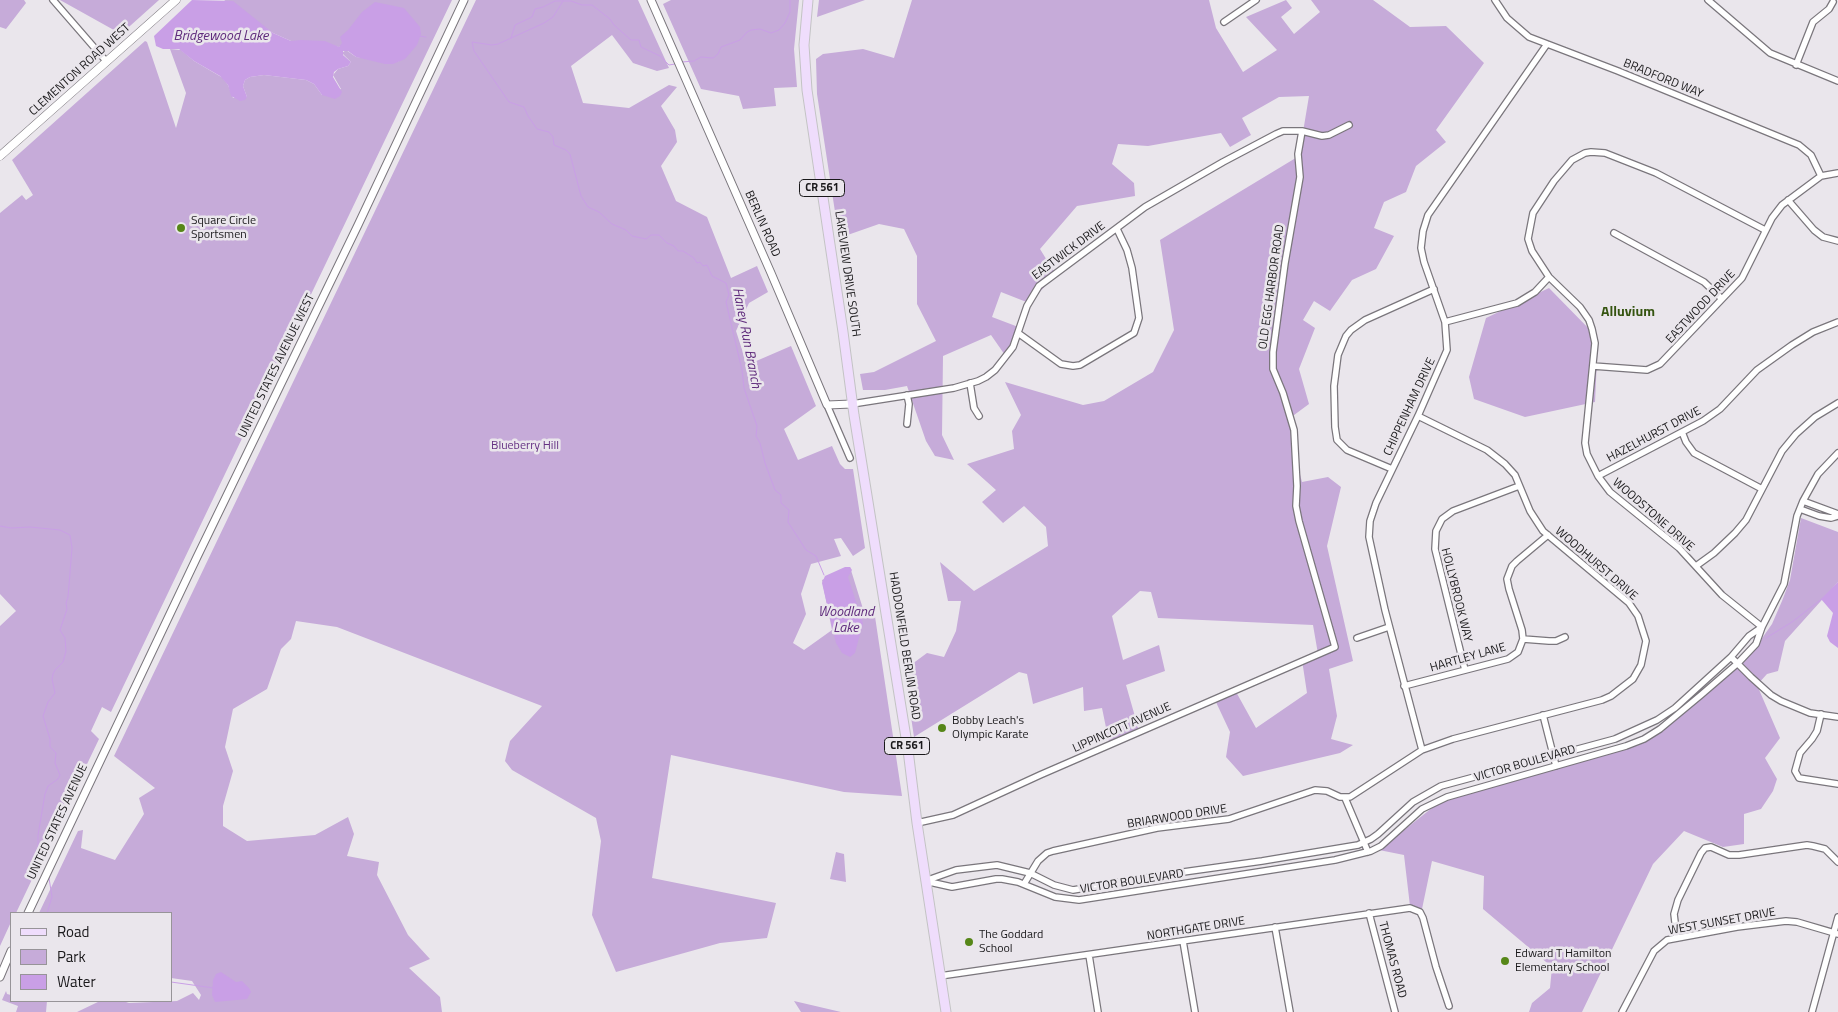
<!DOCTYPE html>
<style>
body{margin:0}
#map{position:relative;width:1838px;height:1012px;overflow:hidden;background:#eae6ec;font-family:"Titillium Web",sans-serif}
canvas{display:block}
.legend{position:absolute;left:10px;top:912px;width:162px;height:90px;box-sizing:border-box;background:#eae6ec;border:1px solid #979498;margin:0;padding:6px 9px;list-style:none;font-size:15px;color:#1a191b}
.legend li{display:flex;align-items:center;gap:10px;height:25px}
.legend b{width:25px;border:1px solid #979498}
</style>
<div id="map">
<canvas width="1838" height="1012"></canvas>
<ul class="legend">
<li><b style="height:6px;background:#efddfc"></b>Road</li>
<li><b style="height:14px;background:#c6abd9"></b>Park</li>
<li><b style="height:14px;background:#c99fe6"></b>Water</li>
</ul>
</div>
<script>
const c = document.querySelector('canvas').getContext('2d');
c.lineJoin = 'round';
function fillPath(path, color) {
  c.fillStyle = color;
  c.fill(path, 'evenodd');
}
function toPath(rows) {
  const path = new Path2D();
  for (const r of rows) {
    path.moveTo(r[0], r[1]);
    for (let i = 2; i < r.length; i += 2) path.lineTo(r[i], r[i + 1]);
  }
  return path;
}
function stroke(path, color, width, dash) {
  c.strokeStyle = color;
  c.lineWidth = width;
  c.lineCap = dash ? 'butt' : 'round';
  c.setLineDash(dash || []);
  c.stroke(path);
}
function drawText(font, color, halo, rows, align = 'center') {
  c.font = font + ' "Titillium Web",sans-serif';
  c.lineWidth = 5;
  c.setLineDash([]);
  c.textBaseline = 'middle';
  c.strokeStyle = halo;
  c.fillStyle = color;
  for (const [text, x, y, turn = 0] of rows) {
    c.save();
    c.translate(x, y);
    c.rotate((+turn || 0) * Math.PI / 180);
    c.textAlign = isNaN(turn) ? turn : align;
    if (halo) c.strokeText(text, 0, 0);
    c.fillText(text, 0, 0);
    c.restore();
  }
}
fillPath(toPath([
 [0,0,24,0,26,3,6,29,0,27],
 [60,0,159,0,121,34],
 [224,0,452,0,111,712,102,707,91,731,99,739,16,913,11,913,11,922,0,946,0,626,16,611,0,594,0,213,22,195,26,200,33,195,12,160,145,41,147,42,176,128,186,93,170,49,181,50,194,61,223,78,228,85,233,98,247,97,243,86,245,80,250,77,264,75,306,80,314,84,322,95,341,89,333,75,338,69,348,66,351,62,342,53,346,50,356,57,399,62,341,46,339,47,291,41,273,33],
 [476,0,638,0,669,68,657,71,633,63,612,35,571,66,583,103,629,108,669,85,677,87,661,106,675,130,677,142,661,166,676,201,707,217,731,278,757,266,768,292,749,303,736,331,747,365,791,346,816,406,784,429,798,460,832,446,840,464,845,469,853,469,865,548,853,556,841,538,834,539,841,556,811,564,801,594,806,614,793,643,804,650,832,630,822,580,850,567,864,612,874,610,902,796,844,792,671,755,652,878,776,903,767,938,720,943,616,972,592,915,601,841,596,818,512,770,505,761,510,741,542,706,337,627,296,621,291,639,281,649,267,689,233,709,225,747,233,771,223,806,223,826,247,841,315,835,348,817,354,834,347,856,379,862,377,875,408,935,430,959,409,968,440,997,442,1012,77,1012,100,1001,123,1001,129,1003,177,1001,193,993,199,1000,201,995,192,981,171,978,171,913,39,913,78,831,83,830,81,848,115,860,144,814,139,798,155,788,114,756],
 [671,0,799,0,794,49,797,87,774,88,776,106,743,109,739,96,701,89,663,4],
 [819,0,865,0,817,17],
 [912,0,1209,0,1216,28,1243,72,1277,50,1246,17,1286,0,1292,8,1281,17,1294,34,1320,12,1311,0,1373,0,1410,27,1446,26,1484,63,1436,130,1446,142,1416,166,1406,192,1384,202,1374,228,1394,236,1376,269,1352,280,1330,311,1314,301,1303,320,1315,328,1299,369,1309,404,1290,418,1297,463,1302,482,1328,477,1341,487,1327,546,1353,661,1329,669,1337,716,1331,739,1353,745,1340,753,1243,776,1226,757,1230,732,1215,700,1235,690,1256,728,1307,693,1302,660,1318,654,1313,625,1158,618,1151,592,1140,591,1112,616,1123,660,1159,645,1165,671,1126,685,1140,734,1110,747,1102,708,1084,711,1083,687,1033,704,1027,674,1019,672,914,737,904,670,927,653,944,657,956,631,961,601,948,601,940,562,974,591,1048,546,1046,527,1024,506,1003,523,982,502,996,490,967,464,1014,449,1012,431,1021,415,1005,382,1083,405,1104,401,1153,372,1174,330,1160,240,1299,156,1309,96,1279,97,1242,118,1251,135,1230,147,1221,133,1148,146,1118,144,1112,164,1134,183,1135,196,1077,206,1040,249,1056,275,1029,303,1001,292,992,317,1021,328,1007,358,991,335,943,356,942,435,954,460,935,456,926,441,907,386,885,390,863,390,860,374,874,372,936,341,917,304,917,256,904,229,879,224,839,238,817,94,816,59,823,54,863,49,894,58],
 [1549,288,1598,338,1595,402,1525,417,1474,399,1469,377,1486,318],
 [1801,518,1838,532,1838,582,1785,641,1778,671,1767,674,1757,685,1780,738,1765,758,1777,779,1773,791,1761,809,1744,814,1744,844,1723,847,1684,831,1653,864,1582,1012,1529,1012,1532,1003,1550,988,1552,967,1483,909,1484,876,1432,861,1422,909,1410,906,1404,855,1379,850,1442,800,1639,745,1672,722,1758,644,1772,624,1782,601,1790,580],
 [836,852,844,854,846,882,830,879],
 [6,991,7,994,11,995,11,1001,47,1001,46,1012,16,1012,18,1006,2,1000],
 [794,1001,841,1012,801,1012]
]), '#c6abd9');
fillPath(toPath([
 [192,0,233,1,273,33,291,41,301,40,325,41,339,47,342,43,340,37,348,30,362,12,375,2,404,8,420,27,421,34,417,45,405,59,393,64,385,64,356,57,348,51,343,51,343,55,351,62,348,66,338,69,334,72,333,77,342,92,340,96,335,99,322,95,314,84,306,80,264,75,250,77,245,80,243,86,247,97,245,100,240,101,231,96,228,85,220,76,194,61,179,49,163,49,156,46,154,36],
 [845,567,850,567,852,570,848,577,863,623,855,653,850,657,842,653,836,643,822,583,825,576],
 [1838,582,1838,648,1830,642,1827,636,1833,613,1821,599],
 [221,972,236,982,242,981,249,988,251,992,247,999,215,1002,212,995,213,980,216,974]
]), '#c99fe6');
stroke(toPath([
 [563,1,553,17,544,23,498,44,492,45,472,42,474,51,509,102,524,107,528,116,537,129,549,132,553,137,554,145,566,150,570,154,581,196,588,207,599,212,612,224,626,230,632,236,646,239,651,235,659,235,667,243,674,246,678,251,683,251,694,258,697,263,700,262,703,266,707,265,712,276,726,283,729,295,726,302,742,370,744,388,757,426,756,436,760,443,765,463,775,490,781,495,781,503,789,510,788,522,806,550,816,556,824,575],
 [419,36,426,37],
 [511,38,515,25,532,17,535,9,543,7,555,1,571,1,582,5,592,5,610,19,614,25,631,40,639,40,641,47,660,56,669,65,675,64],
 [682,62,694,61,701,57,713,58,718,54,721,47,740,40,747,32,751,30,760,29,771,33,779,30,785,23,790,12,790,0],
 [0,526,11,528,30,527,60,530,70,535,72,548,68,597,66,603,67,609,60,630,65,638,66,651,63,662,55,670,53,674,52,679,55,693,48,702,43,716,50,739,50,747,56,753,55,763,60,775,58,779,48,786,45,794,38,835,38,846,40,857],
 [1766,638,1792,622,1823,598],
 [47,913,52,897,49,878],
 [171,982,214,988]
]), '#c99fe6', 1);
const minor = toPath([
 [53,0,106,61],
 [1495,0,1507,18,1529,37,1618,71,1799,145,1811,155,1821,176],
 [1708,0,1770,53,1838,81],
 [1224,22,1256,0],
 [1796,65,1813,22,1829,9,1833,2],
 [1788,200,1814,230,1823,237,1838,241],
 [1614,233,1704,282,1722,299],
 [1445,322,1517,303,1535,292,1549,277],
 [1018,333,1061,364,1073,366,1080,365,1134,333,1139,318,1132,268,1127,250,1117,229],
 [1593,366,1647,370,1660,364,1742,278,1772,218,1782,205,1821,176,1838,173],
 [970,383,974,408,979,416],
 [907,395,909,404,907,424],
 [852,404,954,388,978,381,986,377,995,370,1013,347,1027,306,1039,286,1145,207,1223,162,1276,134,1283,131,1302,131,1322,136,1329,135,1349,125],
 [827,405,850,458],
 [1682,432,1686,442,1694,453,1762,489],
 [1392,469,1347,450,1337,440,1335,427,1334,386,1338,355,1346,336,1351,330,1365,320,1434,289],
 [1598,476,1703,421,1720,409,1757,370,1792,345,1813,332,1838,322],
 [1803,501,1838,514],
 [1800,509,1819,516,1831,518,1838,516],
 [1696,566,1714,553,1735,533,1746,520,1782,451,1796,434,1815,417,1838,403],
 [1762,627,1722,595,1679,548,1610,492,1598,476,1587,454,1585,443,1595,343,1592,329,1589,320,1580,307,1549,277,1532,251,1528,239,1533,213,1554,181,1572,160,1585,153,1591,152,1605,153,1656,173,1765,230],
 [1357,638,1389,627],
 [1523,639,1549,641,1556,641,1565,637],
 [1731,657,1751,677,1771,695,1781,701,1810,713,1838,717],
 [1465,670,1435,549,1436,531,1442,519,1453,511,1519,486],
 [1404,686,1508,659,1518,652,1523,639,1522,630,1509,589,1507,579,1512,566,1517,561,1548,535],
 [1821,714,1817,731,1812,739,1800,753,1795,771,1799,778,1838,784],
 [1543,715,1556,766],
 [1422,750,1385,610,1369,537,1370,521,1376,503,1418,416,1447,350,1445,322,1424,262,1421,248,1423,231,1428,215,1547,44],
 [1345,798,1368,852],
 [917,823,953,815,1040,775,1335,647,1299,521,1296,506,1297,486,1294,430,1283,393,1273,369,1273,352,1285,263,1300,177,1298,154,1302,131],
 [925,881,952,887,996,879,1002,879,1018,882,1055,897,1079,900,1335,860,1371,851,1381,846,1422,809,1447,797,1626,746,1644,739,1660,729,1701,695,1738,663,1756,644,1762,627,1784,584,1797,516,1803,501,1818,474,1838,453],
 [925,881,956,870,997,865,1030,873,1054,885,1073,890,1169,874,1262,861,1358,845,1371,839,1378,834,1413,802,1441,786,1615,739,1657,720,1675,708,1731,657,1749,636,1762,627],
 [1024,884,1038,861,1047,853,1053,851,1157,828,1229,819,1315,790,1327,791,1340,797,1350,797,1422,750,1453,739,1602,700,1611,696,1633,679,1641,665,1646,641,1638,616,1629,603,1543,531,1530,511,1515,475,1505,464,1487,450,1418,416],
 [1369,913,1395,1012],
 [1275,927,1290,1012],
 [1677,938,1674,914,1678,900,1701,853,1705,848,1711,847,1729,855,1739,855,1807,845,1813,846,1825,849,1838,862],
 [1183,941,1195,1012],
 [1089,955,1098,1012],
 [940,976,1410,908,1420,912,1423,918,1436,967,1449,1006],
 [1622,1012,1654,951,1667,940,1737,927,1786,921,1797,922,1838,934],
 [1812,1012,1838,917]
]);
const tertiary = toPath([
 [651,0,771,273,827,405,852,404],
 [28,913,197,557,358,225,464,0],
 [0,977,11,951]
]);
const secondary = toPath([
 [0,156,176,0]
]);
const primary = toPath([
 [808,0,804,45,807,90,843,332,854,415,908,750,917,823,946,1012]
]);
stroke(minor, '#7a767c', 8);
stroke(tertiary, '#7a767c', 9);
stroke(secondary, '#7a767c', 9);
stroke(primary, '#c3c3c4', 11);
stroke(minor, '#fff', 5.5);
stroke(tertiary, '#fff', 7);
stroke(secondary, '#fff', 8);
stroke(primary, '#efddfc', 9);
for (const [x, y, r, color] of [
 [181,228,5,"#568618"],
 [942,728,5,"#568618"],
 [969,942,5,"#568618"],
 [1505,961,5,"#568618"]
]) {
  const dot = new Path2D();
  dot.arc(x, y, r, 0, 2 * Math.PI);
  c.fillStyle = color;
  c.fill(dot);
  stroke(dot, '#eae6ec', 2);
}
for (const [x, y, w] of [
 [822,188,45],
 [907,746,45]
]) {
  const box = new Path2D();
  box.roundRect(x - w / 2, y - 8.5, w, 17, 4);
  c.fillStyle = '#eae6ec';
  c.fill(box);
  stroke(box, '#1a191b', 1);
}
drawText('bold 11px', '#1a191b', null, [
 ["CR 561",822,188],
 ["CR 561",907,746]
]);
drawText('12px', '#1a191b', '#eae6ec', [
 ["CLEMENTON ROAD WEST",80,70,-42],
 ["BRADFORD WAY",1663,79,22],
 ["BERLIN ROAD",762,224,66],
 ["EASTWICK DRIVE",1069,251,-37],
 ["LAKEVIEW DRIVE SOUTH",847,274,82],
 ["OLD EGG HARBOR ROAD",1272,287,-82],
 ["EASTWOOD DRIVE",1701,307,-47],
 ["UNITED STATES AVENUE WEST",277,366,-64],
 ["CHIPPENHAM DRIVE",1410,407,-65],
 ["HAZELHURST DRIVE",1654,435,-28],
 ["WOODSTONE DRIVE",1653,515,41],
 ["WOODHURST DRIVE",1596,564,41],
 ["HOLLYBROOK WAY",1456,595,76],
 ["HADDONFIELD BERLIN ROAD",904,646,81],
 ["HARTLEY LANE",1468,658,-16],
 ["LIPPINCOTT AVENUE",1122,728,-24],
 ["VICTOR BOULEVARD",1525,764,-16],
 ["BRIARWOOD DRIVE",1177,817,-9],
 ["UNITED STATES AVENUE",58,822,-65],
 ["VICTOR BOULEVARD",1132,882,-9],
 ["WEST SUNSET DRIVE",1722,922,-10],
 ["NORTHGATE DRIVE",1196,929,-9],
 ["THOMAS ROAD",1392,960,75]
]);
drawText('12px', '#1a191b', '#eae6ec', [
 ["Square Circle",191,221],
 ["Sportsmen",191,235],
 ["Bobby Leach's",952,721],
 ["Olympic Karate",952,735],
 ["The Goddard",979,935],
 ["School",979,949],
 ["Edward T Hamilton",1515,954],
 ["Elementary School",1515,968]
], 'left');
drawText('12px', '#653183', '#eae6ec', [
 ["Blueberry Hill",525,446]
]);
drawText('italic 14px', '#5f2b7c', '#eae6ec', [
 ["Bridgewood Lake",221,37],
 ["Haney Run Branch",746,338,79],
 ["Woodland",846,613],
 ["Lake",846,629]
]);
drawText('bold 14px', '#355410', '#eae6ec', [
 ["Alluvium",1628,313]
]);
</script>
